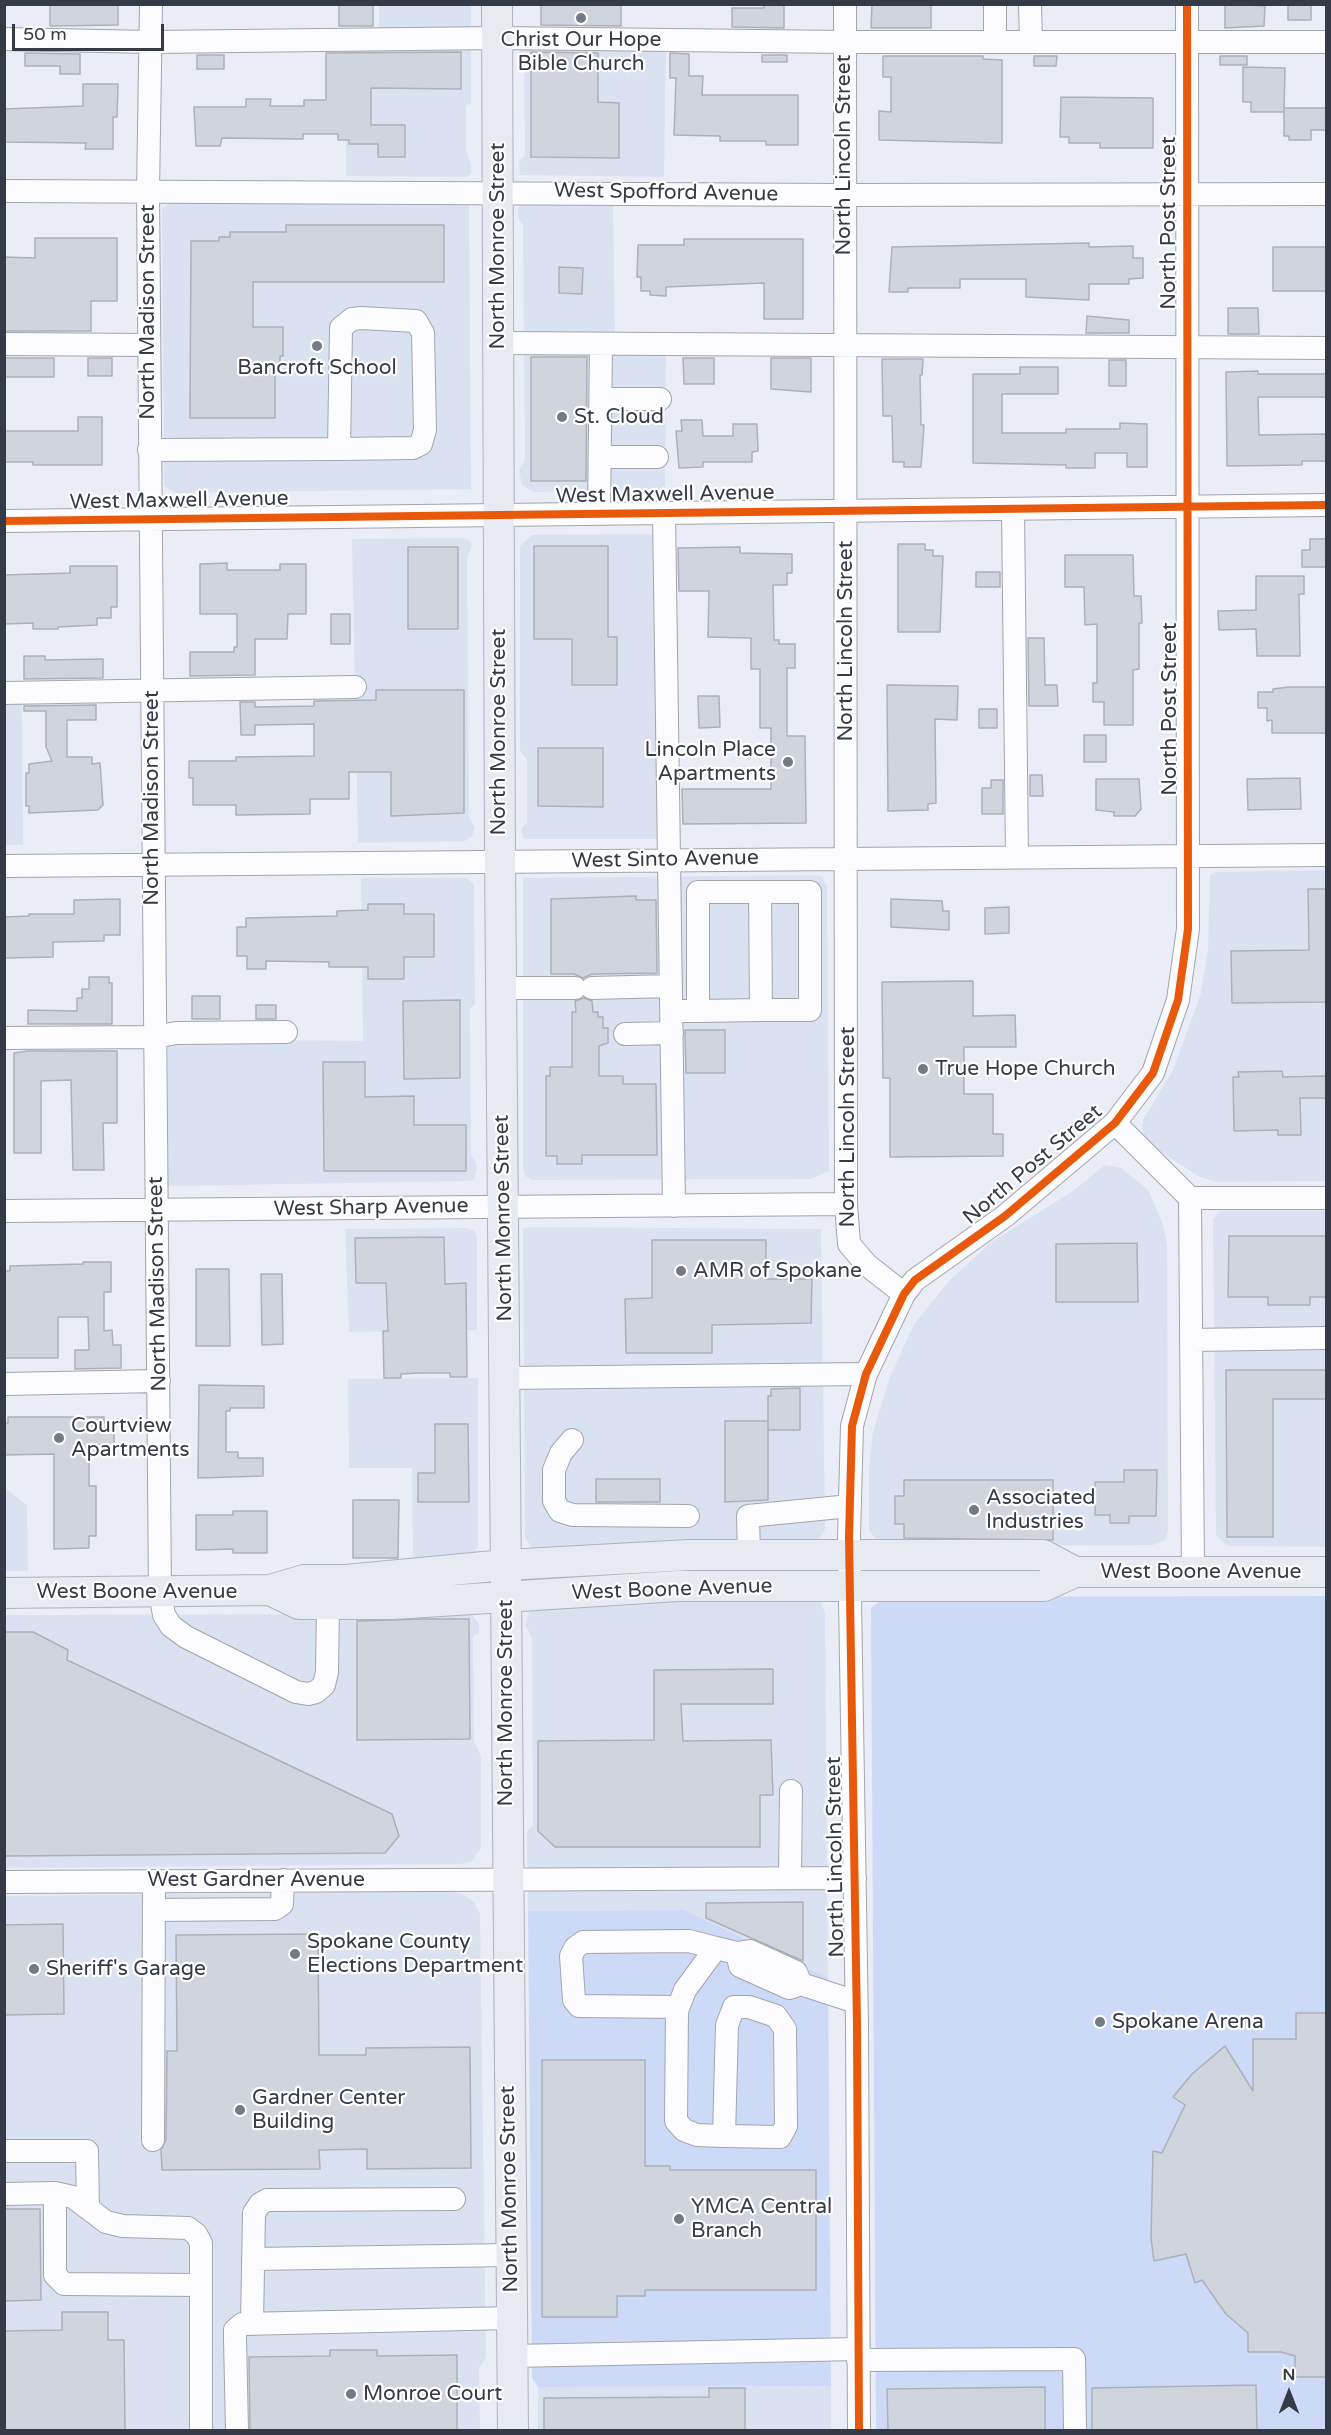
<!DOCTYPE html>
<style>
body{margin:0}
#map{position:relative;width:1331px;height:2435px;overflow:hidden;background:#eaedf5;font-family:"Varela Round",sans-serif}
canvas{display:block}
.frame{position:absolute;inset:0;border:6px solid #353a47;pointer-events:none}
.north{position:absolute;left:1259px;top:2363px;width:60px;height:60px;-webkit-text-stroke:4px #fff;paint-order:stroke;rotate:0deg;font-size:16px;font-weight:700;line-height:24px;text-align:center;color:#353a47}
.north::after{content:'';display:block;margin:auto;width:21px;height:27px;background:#353a47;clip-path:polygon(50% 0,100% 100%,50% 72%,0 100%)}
.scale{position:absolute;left:12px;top:24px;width:152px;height:27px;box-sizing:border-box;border:3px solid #353a47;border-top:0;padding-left:8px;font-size:18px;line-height:21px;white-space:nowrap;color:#353a47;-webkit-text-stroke:4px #fff;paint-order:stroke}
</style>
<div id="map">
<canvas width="1331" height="2435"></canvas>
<div class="frame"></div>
<div class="north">N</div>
<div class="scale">50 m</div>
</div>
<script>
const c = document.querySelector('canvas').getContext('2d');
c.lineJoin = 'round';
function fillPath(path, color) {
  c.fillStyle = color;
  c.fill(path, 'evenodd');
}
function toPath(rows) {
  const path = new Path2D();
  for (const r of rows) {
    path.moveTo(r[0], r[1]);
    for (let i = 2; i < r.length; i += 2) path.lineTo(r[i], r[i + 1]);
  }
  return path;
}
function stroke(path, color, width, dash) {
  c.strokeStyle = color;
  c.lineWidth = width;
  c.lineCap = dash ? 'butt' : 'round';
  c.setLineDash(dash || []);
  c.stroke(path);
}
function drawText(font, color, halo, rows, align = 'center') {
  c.font = font + ' "Varela Round",sans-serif';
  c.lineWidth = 4.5;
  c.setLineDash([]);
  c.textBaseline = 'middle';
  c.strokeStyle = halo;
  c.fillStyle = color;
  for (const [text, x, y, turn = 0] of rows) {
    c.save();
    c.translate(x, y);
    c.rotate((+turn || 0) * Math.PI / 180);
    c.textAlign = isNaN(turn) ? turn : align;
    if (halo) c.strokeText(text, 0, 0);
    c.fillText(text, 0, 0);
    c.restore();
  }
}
fillPath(toPath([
 [379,5,471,5,471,103,466,106,466,151,471,165,471,173,467,177,346,176,345,32,379,33],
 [519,34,666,34,664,177,520,175,519,162,525,155,524,67,519,54],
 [170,203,469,205,471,489,176,493,164,486,162,215,162,208],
 [522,205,613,205,615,337,666,338,665,490,534,492,522,485,519,470,525,460,523,225,518,218,518,208],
 [670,534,674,839,524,839,521,829,527,822,527,760,520,751,520,546,532,535],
 [464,538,470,541,472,546,467,558,469,817,475,828,472,836,465,841,358,843,352,539],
 [4,697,22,697,23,845,5,845],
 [1326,870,1326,1181,1216,1182,1198,1176,1149,1144,1144,1137,1142,1126,1144,1118,1173,1070,1201,993,1208,948,1210,875,1215,872],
 [815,875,822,876,827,886,829,1171,810,1179,532,1180,525,1176,523,1168,523,878],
 [361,878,467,878,474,885,475,1004,470,1009,471,1154,477,1165,475,1179,470,1181,168,1186,168,1039,363,1041],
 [1105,1165,1121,1168,1148,1190,1163,1224,1167,1245,1168,1530,1165,1540,1153,1545,887,1546,878,1542,869,1530,869,1467,873,1432,890,1377,914,1324,950,1280,990,1243,1073,1191],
 [1220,1211,1326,1211,1326,1547,1232,1546,1225,1544,1216,1535,1213,1219],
 [529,1227,821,1229,825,1529,819,1540,540,1551,532,1548,525,1537,523,1229],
 [467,1228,474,1231,477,1236,477,1330,349,1332,345,1229],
 [478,1378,478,1545,474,1554,413,1566,412,1468,349,1468,348,1379],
 [4,1487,27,1505,28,1571,5,1571],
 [813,1597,821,1603,825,1613,828,1978,684,1910,528,1911,527,1832,533,1825,532,1639,525,1625,530,1610,544,1605],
 [467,1614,473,1616,479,1624,479,1633,473,1637,474,1741,481,1756,481,1848,472,1861,463,1864,5,1868,4,1615],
 [447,1891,463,1894,474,1902,480,1914,486,2357,479,2368,480,2430,5,2430,4,1896],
 [831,2386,831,2430,538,2430,538,2387]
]), '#dae2f2');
fillPath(toPath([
 [1326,1596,1326,2430,876,2430,871,1608,886,1597],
 [684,1910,828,1978,831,2386,538,2387,532,2378,528,1911]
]), '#ccdaf8');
const building = toPath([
 [50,4,118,4,118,25,50,26,50,4],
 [541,4,621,4,621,26,541,25,541,4],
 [764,4,784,4,784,28,732,27,732,8,764,8,764,4],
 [872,4,931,4,931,28,871,28,872,4],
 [1225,4,1265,6,1264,26,1225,28,1225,4],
 [1288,4,1311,4,1311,20,1288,20,1288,4],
 [339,5,373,5,373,26,339,26,339,5],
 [461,52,461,89,371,88,371,125,405,125,405,157,378,157,378,144,349,144,349,140,338,140,338,134,303,134,303,139,222,138,220,146,196,146,194,107,246,107,246,99,271,99,270,106,304,106,304,100,326,100,326,53,461,52],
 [531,52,598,53,598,102,619,103,619,158,531,157,531,52],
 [25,53,80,54,80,74,60,74,60,66,25,66,25,53],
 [670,53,689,54,689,76,703,76,702,95,798,95,798,145,766,145,766,141,720,141,720,136,674,135,676,78,670,78,670,53],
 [197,55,224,55,224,69,197,69,197,55],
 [762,55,787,55,787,62,762,62,762,55],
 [883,56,983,56,983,59,1002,60,1002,143,879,140,879,111,891,112,891,77,883,77,883,56],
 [1034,56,1057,56,1056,66,1034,66,1034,56],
 [1220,56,1247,56,1247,65,1220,65,1220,56],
 [1243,67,1285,68,1284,112,1251,112,1251,102,1243,102,1243,67],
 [83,84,118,84,117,117,113,117,113,149,85,149,86,143,4,142,4,109,83,106,83,84],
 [1061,97,1153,98,1153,148,1100,148,1100,143,1069,143,1069,137,1060,137,1061,97],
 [1284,108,1326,108,1326,130,1311,130,1311,140,1289,140,1289,136,1284,136,1284,108],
 [286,225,444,225,444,282,253,282,253,327,283,327,283,356,280,356,280,365,275,365,275,418,190,418,191,241,219,241,219,237,230,237,230,232,286,232,286,225],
 [35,238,117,238,117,301,91,301,91,331,5,331,4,257,35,258,35,238],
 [684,239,803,239,803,319,764,319,764,283,666,287,666,296,650,295,650,291,641,291,641,277,637,277,638,245,684,245,684,239],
 [1089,243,1089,247,1133,246,1133,258,1143,258,1143,278,1129,279,1129,284,1089,284,1089,300,1026,297,1026,279,960,279,960,288,908,288,908,292,889,292,892,247,1089,243],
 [1273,247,1326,247,1326,291,1273,291,1273,247],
 [559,267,583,268,582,294,559,293,559,267],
 [1228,308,1258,308,1259,334,1228,334,1228,308],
 [1087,316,1129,320,1129,333,1086,333,1087,316],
 [531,357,587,357,586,481,531,481,531,357],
 [4,358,54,358,54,377,4,377,4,358],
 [88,358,112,358,112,376,88,376,88,358],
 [683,358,714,358,714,384,684,384,683,358],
 [771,358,811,358,811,392,771,389,771,358],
 [882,359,923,359,922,375,920,375,921,425,924,425,921,467,904,467,904,462,893,462,892,416,883,416,882,359],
 [1109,360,1126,360,1126,386,1109,386,1109,360],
 [1020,367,1058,367,1058,394,1002,394,1002,433,1066,433,1066,429,1120,429,1120,423,1147,424,1147,467,1127,467,1127,453,1095,453,1095,468,1066,468,1066,465,973,463,973,374,1020,374,1020,367],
 [1258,371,1258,374,1326,374,1326,397,1258,397,1259,435,1326,434,1326,461,1302,461,1302,465,1227,466,1226,372,1258,371],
 [78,417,102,417,102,465,33,465,33,462,4,462,4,431,78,431,78,417],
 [681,420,702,420,703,436,733,436,733,424,757,424,758,451,752,452,752,462,703,462,703,467,679,468,676,431,682,431,681,420],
 [1310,539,1326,539,1326,567,1302,567,1302,550,1310,550,1310,539],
 [898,544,925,544,925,550,933,550,933,556,943,556,940,632,898,632,898,544],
 [534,546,608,546,608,637,617,637,617,685,572,685,572,639,534,639,534,546],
 [408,547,458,547,458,629,408,629,408,547],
 [740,547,740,553,792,554,792,573,787,573,787,585,773,585,774,640,779,640,779,644,795,644,795,668,787,668,787,736,805,736,806,823,683,824,682,789,771,789,771,728,760,728,760,669,751,669,751,638,708,637,709,591,679,591,678,548,740,547],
 [1065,555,1133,555,1134,596,1141,596,1142,623,1139,623,1139,669,1133,670,1133,725,1104,725,1104,702,1093,702,1093,683,1097,683,1097,624,1085,625,1084,587,1065,587,1065,555],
 [227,563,227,570,280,570,280,564,306,564,306,614,288,614,287,639,255,639,255,675,190,676,190,652,234,652,234,647,237,647,237,614,200,614,200,564,227,563],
 [70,566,117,566,117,607,111,607,111,618,97,618,97,625,58,627,58,629,33,629,33,623,4,624,4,575,70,573,70,566],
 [976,572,1000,572,1000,587,976,587,976,572],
 [1256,576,1304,576,1304,594,1299,594,1300,656,1257,656,1256,629,1219,630,1218,611,1256,610,1256,576],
 [331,614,350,614,350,644,331,644,331,614],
 [1028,638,1044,638,1045,685,1057,685,1058,706,1029,706,1028,638],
 [24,656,45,656,45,660,103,659,103,678,24,679,24,656],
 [887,685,958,686,957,720,935,719,936,803,928,804,928,810,888,811,887,685],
 [1289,687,1326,687,1326,733,1272,733,1272,720,1267,721,1267,708,1258,708,1258,692,1273,692,1273,689,1289,687],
 [376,690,464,690,464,813,391,816,391,772,349,772,349,799,310,799,310,814,236,815,236,805,193,805,193,778,189,778,189,761,236,761,236,757,314,756,314,724,255,725,255,735,241,735,240,702,255,702,255,707,314,706,314,701,376,700,376,690],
 [698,696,719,696,720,727,699,728,698,696],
 [96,705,96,720,67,720,67,757,92,757,92,764,100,763,103,805,98,810,29,813,29,806,26,806,26,773,29,773,29,764,52,761,46,747,46,711,24,711,24,706,96,705],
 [979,709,997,709,997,728,979,728,979,709],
 [1084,735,1106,735,1106,762,1084,762,1084,735],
 [538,748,603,748,603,807,538,806,538,748],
 [1030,775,1042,775,1043,796,1030,796,1030,775],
 [1300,778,1301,809,1248,810,1247,779,1300,778],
 [1096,779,1139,779,1141,809,1135,816,1114,816,1114,812,1096,810,1096,779],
 [991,780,1003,780,1003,814,982,814,982,788,991,788,991,780],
 [1308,889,1326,889,1326,1002,1232,1003,1231,951,1309,950,1308,889],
 [636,896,636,900,656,900,657,973,592,974,583,978,574,974,551,974,551,899,636,896],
 [120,899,120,935,104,935,104,941,53,942,53,957,4,958,4,917,29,916,29,914,74,914,74,900,120,899],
 [891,899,942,901,943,911,949,911,949,930,891,927,891,899],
 [368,904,404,904,404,914,434,914,434,957,404,957,404,979,368,979,368,967,329,967,329,962,266,961,266,969,247,969,247,956,237,956,237,927,246,927,246,918,337,916,337,911,368,910,368,904],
 [1009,907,1009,933,985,934,985,908,1009,907],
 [89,977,109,977,109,983,112,983,112,1024,28,1024,28,1010,77,1011,77,998,82,998,82,989,89,989,89,977],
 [973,981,973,1016,1015,1015,1016,1047,964,1047,964,1094,993,1094,993,1134,1003,1134,1003,1156,890,1157,890,1078,883,1078,882,982,973,981],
 [192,996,220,996,220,1019,192,1019,192,996],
 [584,998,592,1001,593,1012,598,1012,598,1017,603,1017,603,1028,608,1028,608,1043,599,1046,599,1076,623,1076,623,1084,656,1084,657,1155,582,1155,582,1164,557,1164,557,1156,546,1156,546,1076,550,1076,550,1067,572,1067,572,1012,576,1012,575,1001,584,998],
 [460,1000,460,1078,404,1079,403,1001,460,1000],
 [256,1005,276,1005,276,1019,256,1019,256,1005],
 [685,1030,725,1030,725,1073,686,1073,685,1030],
 [28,1051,117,1051,117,1123,103,1123,104,1170,73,1170,71,1080,41,1081,41,1153,14,1153,14,1053,28,1051],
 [323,1062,365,1062,365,1097,414,1096,414,1125,466,1125,466,1171,324,1171,323,1062],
 [1282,1071,1283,1077,1326,1076,1326,1098,1300,1098,1301,1135,1278,1135,1278,1130,1234,1131,1233,1077,1239,1077,1238,1072,1282,1071],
 [1229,1236,1326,1236,1326,1297,1310,1297,1310,1305,1268,1305,1268,1297,1228,1297,1229,1236],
 [444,1237,445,1284,466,1283,467,1377,450,1377,450,1373,419,1373,401,1374,401,1378,384,1378,383,1331,388,1331,386,1283,356,1283,355,1238,444,1237],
 [652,1240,766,1240,766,1279,812,1279,811,1323,712,1325,712,1353,626,1353,625,1299,652,1298,652,1240],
 [1137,1243,1138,1302,1056,1302,1056,1244,1137,1243],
 [83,1262,111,1262,111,1292,104,1292,104,1331,112,1330,113,1345,121,1345,121,1368,75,1369,75,1350,89,1350,88,1317,58,1317,58,1358,4,1358,4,1271,10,1271,10,1266,83,1264,83,1262],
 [196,1269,229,1269,230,1346,196,1346,196,1269],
 [261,1274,282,1274,283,1344,262,1345,261,1274],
 [1226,1370,1326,1370,1326,1399,1273,1399,1273,1537,1227,1537,1226,1370],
 [199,1385,264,1386,264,1408,230,1408,230,1411,226,1411,226,1452,238,1452,238,1458,263,1458,263,1476,198,1478,199,1385],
 [800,1388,800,1430,768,1430,768,1396,771,1396,771,1389,800,1388],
 [8,1417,104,1417,104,1422,114,1422,114,1454,89,1454,89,1486,96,1486,96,1536,89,1536,89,1548,54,1549,54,1454,4,1455,4,1423,8,1423,8,1417],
 [725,1421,768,1421,768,1500,725,1502,725,1421],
 [435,1424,468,1424,469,1502,418,1502,418,1473,435,1473,435,1424],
 [1124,1470,1157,1470,1156,1516,1129,1516,1129,1523,1110,1523,1110,1515,1095,1515,1095,1482,1124,1482,1124,1470],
 [596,1479,660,1479,660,1502,596,1502,596,1479],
 [904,1480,1053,1480,1053,1540,904,1538,904,1524,895,1524,895,1496,904,1496,904,1480],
 [353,1500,399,1500,398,1558,353,1558,353,1500],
 [233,1511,267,1511,267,1553,233,1553,233,1549,196,1550,196,1515,233,1515,233,1511],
 [425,1619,469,1619,470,1739,357,1740,357,1621,425,1619],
 [4,1632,33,1632,68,1650,67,1660,392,1814,399,1836,385,1853,4,1856,4,1632],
 [773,1669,773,1704,681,1704,683,1741,771,1740,773,1795,760,1795,760,1847,555,1847,538,1831,538,1741,654,1740,654,1670,773,1669],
 [803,1902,803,1961,706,1918,706,1903,803,1902],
 [63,1924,64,2014,4,2015,4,1925,63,1924],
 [318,1934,319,2055,366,2055,366,2048,470,2047,471,2168,367,2169,367,2149,319,2150,320,2169,162,2170,161,2150,166,2140,167,2051,177,2051,176,1935,318,1934],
 [1296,2013,1326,2013,1326,2377,1295,2377,1295,2356,1281,2352,1248,2352,1248,2333,1226,2314,1202,2280,1195,2283,1186,2254,1154,2261,1151,2238,1153,2151,1162,2153,1185,2105,1173,2097,1192,2074,1225,2046,1253,2091,1253,2039,1296,2039,1296,2013],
 [542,2060,645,2060,645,2166,670,2166,670,2170,816,2170,816,2290,645,2290,645,2296,617,2296,617,2317,542,2317,542,2060],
 [4,2209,40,2209,41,2300,4,2301,4,2209],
 [62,2312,108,2312,108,2340,124,2340,125,2430,4,2430,4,2331,62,2330,62,2312],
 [330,2350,377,2350,377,2356,457,2355,457,2430,250,2430,249,2357,330,2356,330,2350],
 [1256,2385,1257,2430,1092,2430,1092,2388,1256,2385],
 [1045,2387,1045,2430,888,2430,887,2389,1045,2387],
 [709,2388,745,2388,745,2430,544,2430,544,2398,709,2397,709,2388]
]);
fillPath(building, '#d0d4dd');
stroke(building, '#acb0b9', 1.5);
const minor = toPath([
 [151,4,148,192,160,1592,164,1615,171,1626,186,1637,296,1692,308,1694,316,1692,324,1685,327,1672,328,1604],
 [845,4,846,1204,849,1244,867,1265,904,1294],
 [995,4,995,42],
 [1030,4,1031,42],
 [4,39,151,42,497,38,845,42,1326,42],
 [4,191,844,195,1326,194],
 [499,343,1326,348],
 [4,344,148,345],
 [601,399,660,399],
 [149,450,339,449,413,448,421,444,425,430,423,333,416,321,361,318,352,319,341,328,339,449],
 [600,457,657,457],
 [1013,509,1017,857],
 [664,513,674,1206],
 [599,514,601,344],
 [4,521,1326,505],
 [4,693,355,687],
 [4,866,1326,855],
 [760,892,761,1010],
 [501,988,575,988],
 [592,988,671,986],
 [672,1011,698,1011,761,1010,810,1010,810,892,698,892,698,1011],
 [625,1034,672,1033],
 [4,1038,155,1037,176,1033,286,1032],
 [1115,1123,1190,1198,1193,1572],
 [1190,1198,1326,1198],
 [4,1211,846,1204],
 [1191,1340,1326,1338],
 [505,1378,866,1374],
 [4,1384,159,1381],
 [572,1440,561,1453,554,1470,554,1501,560,1511,573,1515,688,1516],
 [749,1555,748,1516,850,1506],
 [790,1878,791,1791],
 [4,1882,855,1878],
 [154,1910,275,1909,282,1904,283,1880],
 [737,1953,740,1966,789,1988,801,1984,856,2002],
 [678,2007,579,2006,574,2000,571,1956,575,1948,583,1942,689,1941,716,1948],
 [724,2136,727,2025,734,2007,749,2007,776,2016,785,2029,786,2126,780,2137,724,2136,697,2135,684,2130,676,2121,677,2011,685,1990,716,1948,737,1953,750,1951,796,1972,801,1984],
 [153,2140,154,1881],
 [4,2151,87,2151,88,2208],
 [55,2193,55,2275,64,2284,201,2285],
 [4,2194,55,2193,73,2197,106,2222,123,2226,188,2228,196,2234,201,2243,201,2430],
 [253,2259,511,2255],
 [252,2324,254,2213,260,2204,267,2200,454,2199],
 [512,2356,858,2349],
 [858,2360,1074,2359,1075,2430],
 [237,2430,235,2339,235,2330,242,2324,512,2318],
 [859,2430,857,2026,849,1537,852,1426,866,1374,904,1294,915,1280,1005,1216,1115,1123,1153,1073,1178,1000,1188,929,1187,4]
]);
const major = toPath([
 [497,4,500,861,513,2430],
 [270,1590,299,1604,393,1604,678,1586,1044,1586,1075,1572,1326,1572],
 [4,1593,270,1590,304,1580,346,1580,505,1565,689,1555,1043,1555,1075,1572]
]);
stroke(minor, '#a1a5ae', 24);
stroke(major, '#adb2bf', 32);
stroke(minor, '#fcfcfe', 22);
stroke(major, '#e8eaf1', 30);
stroke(toPath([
 [4,521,1326,505],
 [859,2430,857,2026,849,1537,852,1426,866,1374,904,1294,915,1280,1005,1216,1115,1123,1153,1073,1178,1000,1188,929,1187,4]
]), '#e8590c', 8);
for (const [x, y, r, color] of [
 [581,18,6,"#747984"],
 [317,346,6,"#747984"],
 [562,417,6,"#747984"],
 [788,762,6,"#747984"],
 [923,1069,6,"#747984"],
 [681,1271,6,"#747984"],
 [59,1438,6,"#747984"],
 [974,1510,6,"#747984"],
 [295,1954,6,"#747984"],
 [34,1969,6,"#747984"],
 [1100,2022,6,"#747984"],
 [240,2110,6,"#747984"],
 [679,2219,6,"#747984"],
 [351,2394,6,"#747984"]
]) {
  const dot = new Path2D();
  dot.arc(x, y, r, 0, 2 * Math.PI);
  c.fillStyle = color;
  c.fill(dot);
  stroke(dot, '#fff', 2);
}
drawText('21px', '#353a47', '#fff', [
 ["Christ Our Hope",581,40,"center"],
 ["Bible Church",581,64,"center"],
 ["Bancroft School",317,368,"center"],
 ["St. Cloud",574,417],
 ["Lincoln Place",776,750,"right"],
 ["Apartments",776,774,"right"],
 ["True Hope Church",935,1069],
 ["AMR of Spokane",693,1271],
 ["Courtview",71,1426],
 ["Apartments",71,1450],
 ["Associated",986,1498],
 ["Industries",986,1522],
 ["Spokane County",307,1942],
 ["Elections Department",307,1966],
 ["Sheriff's Garage",46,1969],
 ["Spokane Arena",1112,2022],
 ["Gardner Center",252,2098],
 ["Building",252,2122],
 ["YMCA Central",691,2207],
 ["Branch",691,2231],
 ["Monroe Court",363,2394]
], 'left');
drawText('21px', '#353a47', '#fff', [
 ["North Lincoln Street",844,155,-90],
 ["West Spofford Avenue",666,193,1],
 ["North Post Street",1169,223,-90],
 ["North Monroe Street",498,246,-90],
 ["North Madison Street",148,312,-90],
 ["West Maxwell Avenue",665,495,-1],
 ["West Maxwell Avenue",179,501,-1],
 ["North Lincoln Street",846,641,-90],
 ["North Post Street",1170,709,-90],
 ["North Monroe Street",499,732,-90],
 ["North Madison Street",152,798,-90],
 ["West Sinto Avenue",665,860,-1],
 ["North Lincoln Street",848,1127,-90],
 ["North Post Street",1033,1165,-40],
 ["West Sharp Avenue",371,1208,-1],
 ["North Monroe Street",504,1218,-91],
 ["North Madison Street",158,1284,-91],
 ["West Boone Avenue",1201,1572],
 ["West Boone Avenue",672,1590,-2],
 ["West Boone Avenue",137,1592],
 ["North Monroe Street",506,1703,-90],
 ["North Lincoln Street",836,1857,-91],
 ["West Gardner Avenue",256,1880],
 ["North Monroe Street",510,2189,-91]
]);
</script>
